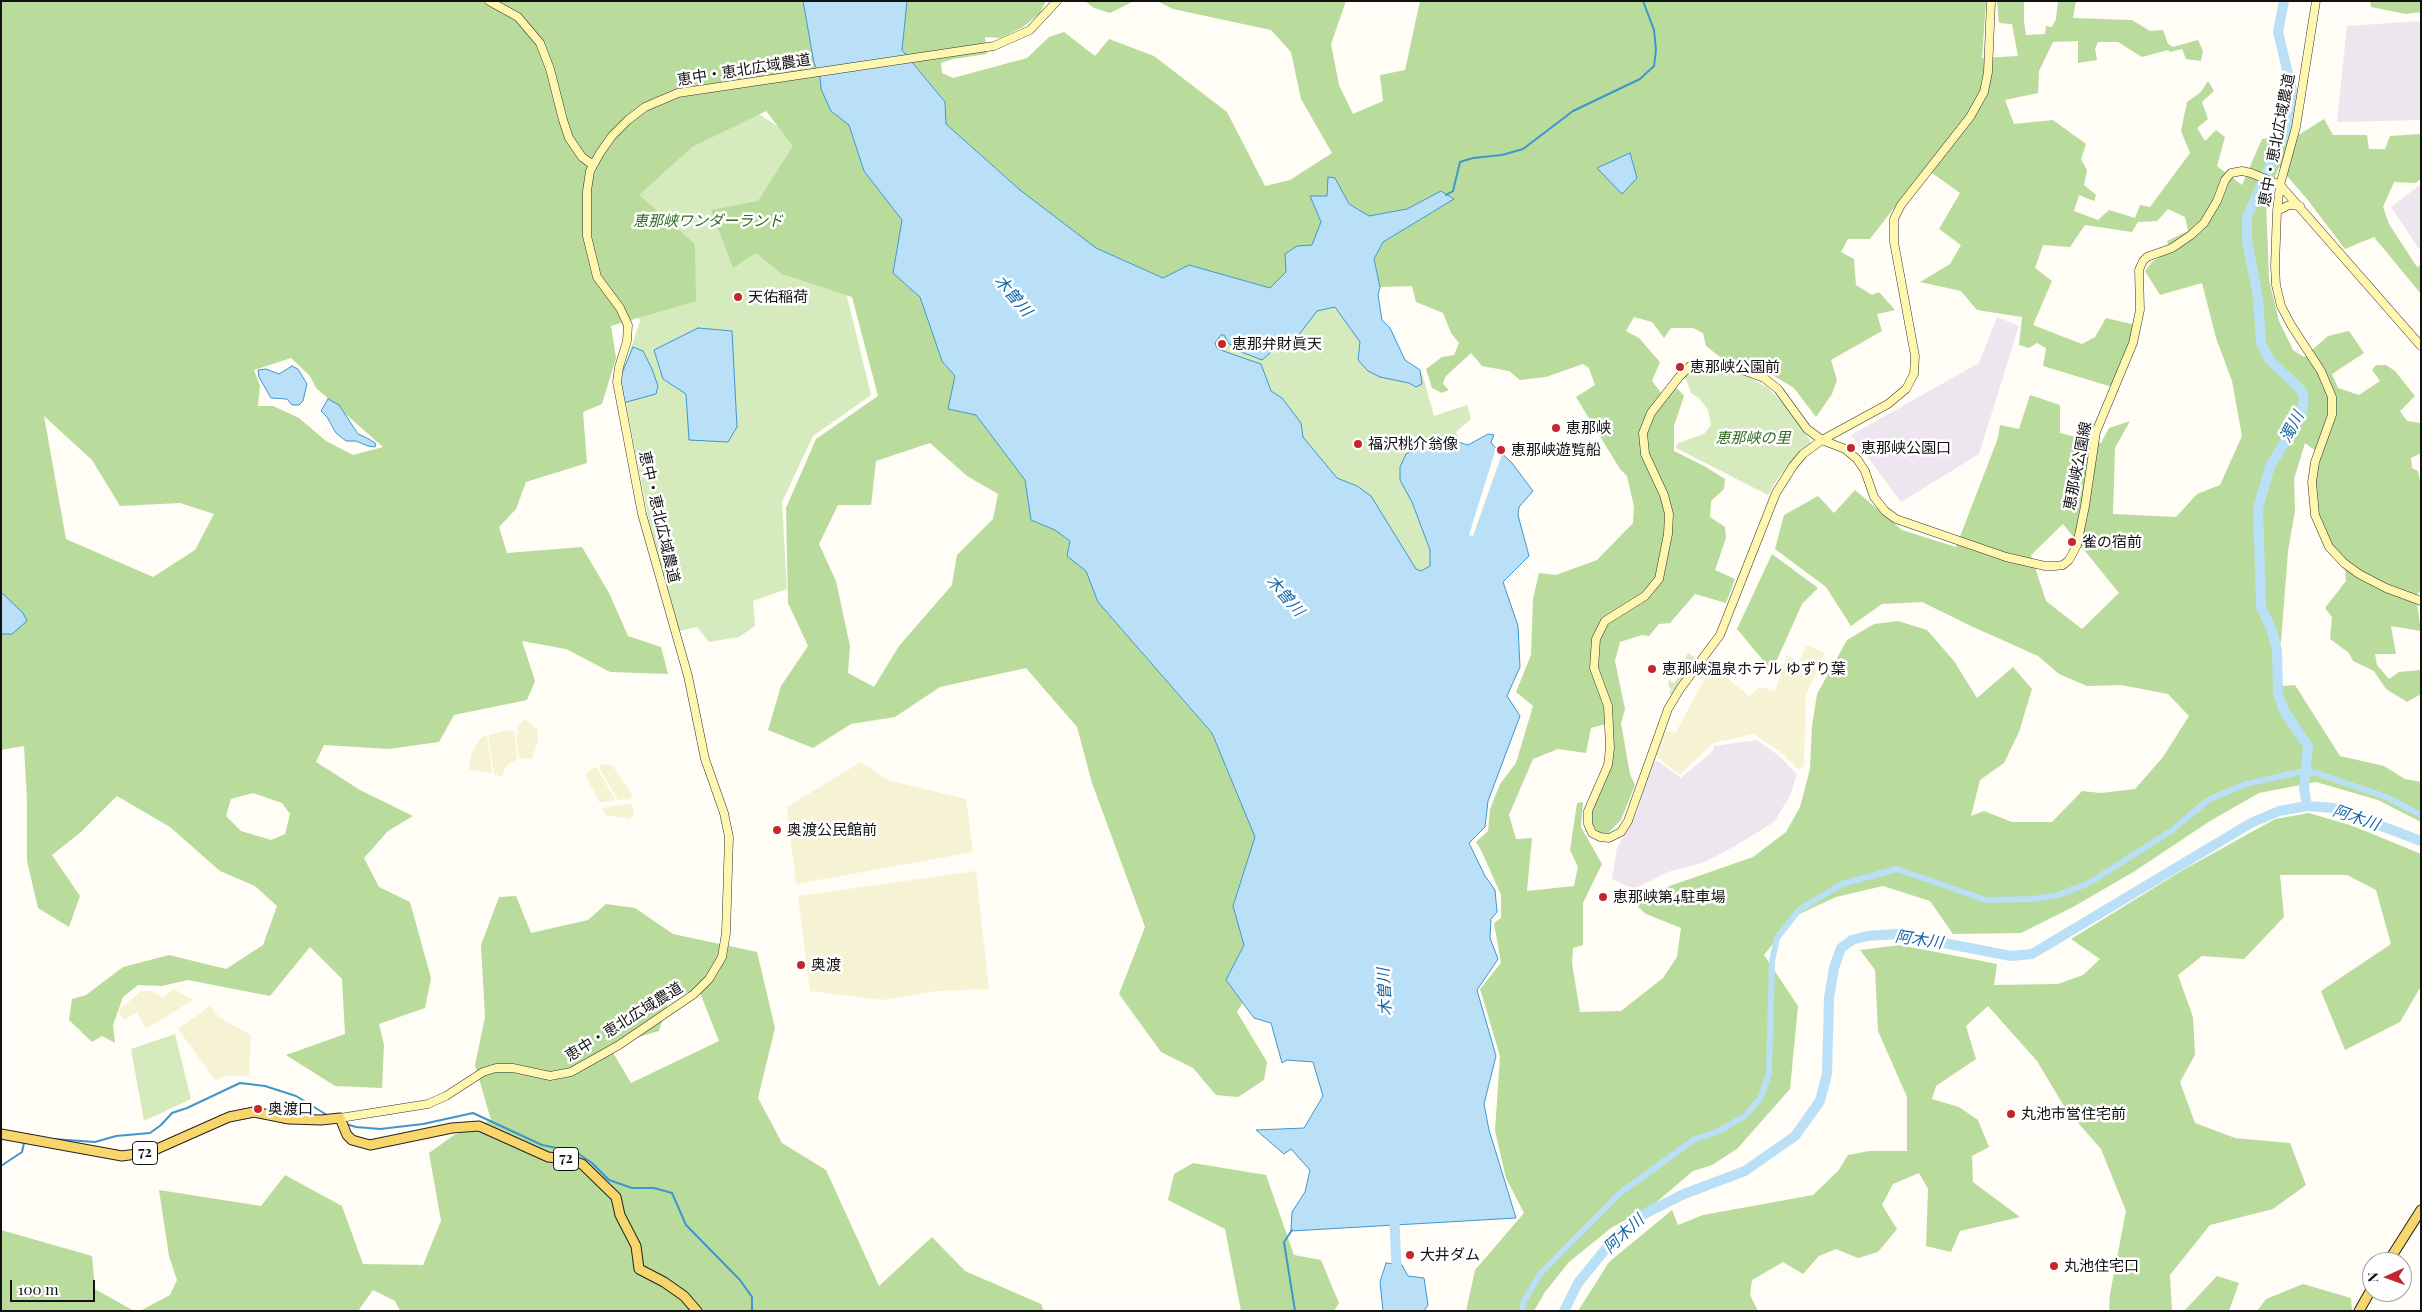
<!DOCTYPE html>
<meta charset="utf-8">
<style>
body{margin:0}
#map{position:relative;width:2422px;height:1312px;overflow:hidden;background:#fffdf5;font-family:"Playfair Display",serif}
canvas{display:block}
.frame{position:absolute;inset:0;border:2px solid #111;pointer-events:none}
.north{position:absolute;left:2362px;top:1252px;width:50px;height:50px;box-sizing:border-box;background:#fff;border:1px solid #a0a0a0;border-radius:50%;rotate:268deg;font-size:14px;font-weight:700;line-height:20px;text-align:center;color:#111}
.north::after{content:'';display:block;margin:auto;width:18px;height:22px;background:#c4262e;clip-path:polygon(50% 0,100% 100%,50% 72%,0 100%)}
.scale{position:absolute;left:10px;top:1280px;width:85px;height:22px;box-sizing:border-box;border:2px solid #111;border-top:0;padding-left:6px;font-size:15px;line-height:18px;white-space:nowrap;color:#111;-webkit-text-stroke:4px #fff;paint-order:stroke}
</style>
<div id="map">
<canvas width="2422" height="1312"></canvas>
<div class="frame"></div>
<div class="north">N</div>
<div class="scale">100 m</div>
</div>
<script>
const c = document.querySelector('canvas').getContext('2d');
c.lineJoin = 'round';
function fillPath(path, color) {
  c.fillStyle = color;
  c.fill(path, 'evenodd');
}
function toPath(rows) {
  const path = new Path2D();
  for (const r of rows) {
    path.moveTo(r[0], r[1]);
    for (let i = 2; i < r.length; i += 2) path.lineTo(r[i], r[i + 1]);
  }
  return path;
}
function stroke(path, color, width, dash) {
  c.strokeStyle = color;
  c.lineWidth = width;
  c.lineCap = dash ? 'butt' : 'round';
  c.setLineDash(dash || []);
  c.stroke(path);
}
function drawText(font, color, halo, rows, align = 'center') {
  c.font = font + ' "Playfair Display","Noto Sans JP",serif';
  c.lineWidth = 5;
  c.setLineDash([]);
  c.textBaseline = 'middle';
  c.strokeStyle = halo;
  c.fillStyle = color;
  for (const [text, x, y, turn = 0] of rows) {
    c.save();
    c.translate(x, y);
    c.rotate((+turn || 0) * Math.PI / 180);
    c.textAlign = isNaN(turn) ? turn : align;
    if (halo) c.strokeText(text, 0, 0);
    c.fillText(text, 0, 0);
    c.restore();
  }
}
fillPath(toPath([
 [2421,21,2421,120,2337,122,2347,26],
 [2421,184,2421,252,2391,207],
 [1997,317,2019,326,1979,454,1901,502,1851,435,1979,363],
 [1757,740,1778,755,1797,774,1790,796,1774,822,1735,846,1705,862,1668,872,1634,889,1612,879,1617,848,1637,813,1651,762,1658,761,1681,778,1713,751,1714,746]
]), '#eee6ef');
fillPath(toPath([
 [1806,645,1825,653,1806,695,1804,765,1799,770,1783,754,1754,734,1713,743,1680,775,1652,753,1663,731,1676,732,1712,665,1749,696,1760,687,1775,691,1787,654,1799,664],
 [525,719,538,730,538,741,532,759,519,758,516,735,519,734,517,728],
 [510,730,514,732,515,736,517,759,506,766,502,777,494,774,488,735],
 [486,735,487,737,492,773,469,769,472,752,481,738],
 [861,762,888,780,966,799,973,852,796,884,787,807],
 [603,764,612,765,632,795,631,799,618,800,599,767],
 [596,767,615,799,611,801,599,802,585,774],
 [632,803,634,814,629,819,606,815,602,809,607,807],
 [976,871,989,989,936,991,882,1000,810,991,798,896],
 [174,989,193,1000,146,1029,137,1012,124,1020,118,1011,141,991,152,991,163,998],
 [210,1006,220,1018,251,1035,249,1076,224,1076,216,1081,178,1029]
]), '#f6f3d4');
fillPath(toPath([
 [754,111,811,148,871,395,813,436,782,502,787,589,753,601,755,626,739,637,709,642,697,627,679,631,651,531,621,378,640,321,595,182],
 [1339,297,1384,372,1422,373,1434,416,1467,405,1471,419,1456,432,1461,445,1441,565,1415,581,1331,486,1201,347,1221,325],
 [1703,367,1744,375,1767,387,1783,403,1810,440,1810,444,1800,451,1778,478,1768,495,1676,448,1678,443,1704,434,1711,425,1708,410,1700,399,1691,393,1685,376],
 [1688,653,1698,660,1672,695,1669,693,1671,689,1668,685,1669,680,1674,683,1680,675,1675,671,1676,669,1681,672,1685,667,1682,664],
 [175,1034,191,1099,144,1121,131,1049]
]), '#d5ebbd');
fillPath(toPath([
 [1,1,803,1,814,63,820,76,821,89,831,111,849,125,864,171,902,220,893,273,920,297,942,361,955,376,948,409,976,415,1025,480,1031,520,1055,530,1070,541,1067,556,1086,571,1098,602,1212,733,1255,837,1233,906,1244,945,1226,980,1243,1002,1237,1012,1267,1062,1264,1080,1238,1097,1216,1095,1193,1068,1161,1052,1119,994,1145,927,1092,783,1077,727,1026,668,940,687,895,717,851,724,813,748,768,730,781,686,808,646,788,603,786,508,816,439,878,396,852,297,782,274,756,253,733,268,711,210,758,201,793,146,766,111,692,147,639,195,695,244,696,301,611,326,616,358,602,404,583,412,587,463,526,482,516,509,499,527,507,553,582,547,609,593,628,636,661,647,668,674,610,672,566,649,522,641,535,681,527,700,454,715,439,742,388,749,324,745,316,762,360,790,413,816,388,831,364,858,379,887,410,902,431,978,425,1008,379,1024,384,1045,382,1088,335,1086,286,1055,345,1034,342,979,310,947,270,996,188,980,162,986,138,985,123,997,113,1025,115,1043,102,1036,92,1042,69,1020,72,999,86,995,123,967,169,955,226,969,263,945,277,906,255,886,220,871,170,827,117,796,81,832,52,855,80,896,69,927,38,908,27,861,27,801,24,746,1,750],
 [291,358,310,376,316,388,383,447,353,455,326,441,299,418,273,406,258,406,260,386,254,370],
 [44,416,92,460,120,506,180,503,214,514,195,550,153,577,66,539],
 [930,443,967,476,998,494,993,519,957,555,952,585,899,646,874,687,848,673,850,646,836,581,819,544,838,505,871,505,876,461],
 [253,793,282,803,290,814,285,834,271,840,241,831,226,816,231,799],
 [907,1,1046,1,1040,13,1023,27,1000,38,985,37,987,54,953,59,941,63,942,73,953,78,1027,58,1049,37,1064,32,1095,56,1109,39,1154,56,1227,112,1265,186,1290,180,1332,153,1301,99,1291,52,1271,30,1173,9,1157,1,1346,1,1331,44,1339,85,1353,114,1383,101,1380,75,1405,70,1420,1,1986,1,1982,58,2018,56,2012,24,1999,23,1997,1,2024,1,2024,21,2026,35,2045,34,2046,26,2052,27,2056,19,2058,1,2076,1,2073,18,2132,20,2150,31,2163,30,2168,44,2173,47,2198,40,2203,51,2201,61,2186,59,2182,49,2170,52,2168,50,2142,57,2118,42,2098,42,2095,49,2097,60,2078,63,2078,41,2053,42,2039,71,2038,93,2005,100,2014,124,2053,120,2086,144,2081,159,2087,170,2084,185,2096,195,2094,201,2079,195,2074,211,2098,220,2109,210,2135,218,2140,205,2150,207,2190,153,2181,131,2187,102,2201,92,2208,81,2214,91,2202,102,2208,119,2197,128,2205,141,2216,130,2225,137,2217,166,2242,185,2262,139,2300,134,2324,119,2333,135,2367,135,2369,149,2385,149,2390,136,2421,134,2421,179,2415,183,2394,182,2383,207,2389,224,2417,267,2421,265,2421,294,2374,237,2345,249,2307,199,2279,167,2266,200,2269,280,2279,321,2293,350,2304,357,2328,336,2349,331,2364,353,2332,374,2338,388,2359,395,2380,381,2372,370,2376,365,2386,365,2395,371,2415,396,2400,411,2407,421,2421,423,2421,453,2411,458,2412,468,2418,471,2421,486,2421,590,2416,596,2421,631,2391,626,2396,654,2375,654,2377,665,2389,679,2399,672,2421,670,2421,694,2407,702,2386,689,2374,671,2353,661,2349,653,2330,639,2332,617,2325,608,2346,581,2344,557,2330,544,2320,521,2315,500,2314,481,2320,454,2305,443,2294,479,2295,511,2288,551,2281,642,2273,657,2283,686,2295,685,2340,756,2384,766,2405,779,2421,782,2421,822,2378,800,2316,782,2259,793,2210,821,2135,871,2073,907,2021,933,1953,934,1930,901,1883,886,1836,897,1795,916,1764,955,1798,1006,1790,1089,1737,1149,1712,1165,1693,1171,1653,1205,1611,1228,1569,1262,1545,1292,1534,1311,1466,1311,1475,1270,1524,1213,1506,1178,1495,1131,1500,1056,1480,989,1501,963,1494,923,1501,918,1501,895,1482,852,1476,842,1488,831,1490,809,1500,784,1516,763,1533,706,1516,692,1531,655,1533,599,1539,573,1556,575,1597,560,1633,523,1634,507,1627,476,1620,469,1576,397,1595,385,1589,368,1583,364,1546,377,1520,380,1509,371,1482,366,1471,353,1445,377,1443,384,1449,390,1442,393,1432,388,1426,369,1442,357,1454,355,1459,343,1451,333,1443,313,1416,302,1412,286,1380,287,1374,259,1383,242,1454,199,1442,191,1407,209,1369,216,1349,204,1335,178,1327,197,1310,196,1321,222,1312,245,1297,246,1286,272,1270,288,1189,265,1163,278,1096,248,1020,190,946,124,945,102,902,50],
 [1925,168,1960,193,1939,229,1961,245,1950,264,1920,282,1961,291,1977,310,2022,317,2019,345,2029,348,2037,343,2046,348,2043,366,2112,387,2140,326,2106,318,2095,337,2082,344,2033,325,2052,281,2035,268,2043,245,2070,247,2085,225,2132,232,2138,222,2157,221,2168,209,2185,217,2188,231,2167,241,2171,250,2152,262,2145,271,2160,295,2202,283,2216,338,2232,381,2242,436,2220,485,2197,494,2176,517,2113,514,2115,448,2130,421,2109,428,2101,443,2060,433,2060,405,2030,395,2019,429,2000,425,1998,438,1956,547,1902,530,1855,490,1834,513,1818,496,1784,515,1775,549,1826,587,1851,626,1882,604,1922,602,1971,626,2038,656,2059,674,2087,686,2121,685,2168,694,2189,716,2163,757,2135,789,2101,793,2082,791,2052,822,2012,822,1984,811,1971,816,1980,780,2004,763,2019,732,2032,689,2013,667,1977,698,1954,661,1927,630,1898,621,1874,624,1847,640,1817,694,1812,726,1810,769,1800,807,1786,832,1753,857,1661,889,1641,901,1638,907,1646,914,1681,928,1677,957,1663,978,1621,1011,1580,1012,1572,963,1573,948,1583,945,1583,903,1602,864,1581,827,1583,802,1577,803,1570,850,1578,867,1574,886,1527,891,1532,838,1516,839,1509,815,1533,759,1558,749,1586,753,1591,728,1613,722,1613,750,1592,805,1591,822,1598,833,1608,833,1621,820,1635,785,1630,774,1621,723,1625,709,1615,661,1620,642,1642,635,1649,636,1659,624,1670,623,1695,594,1726,603,1735,579,1715,570,1726,538,1725,527,1710,517,1711,501,1724,489,1725,479,1706,467,1674,451,1674,426,1684,396,1677,388,1665,398,1652,381,1660,362,1639,338,1626,331,1634,317,1652,322,1664,338,1671,328,1693,328,1703,333,1706,346,1725,361,1766,371,1794,388,1816,417,1832,394,1837,380,1831,360,1882,331,1877,314,1895,310,1879,292,1872,295,1856,285,1854,259,1841,252,1848,239,1870,239],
 [2063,524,2119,593,2082,629,2046,601,2031,555],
 [1085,1,1134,1,1110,13,1094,8],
 [2370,1,2421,1,2421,12,2406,14,2371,7],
 [1772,554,1818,588,1802,604,1772,671,1737,629],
 [2309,813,2353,826,2421,854,2421,986,2400,1022,2345,1050,2321,991,2391,944,2376,890,2347,875,2280,875,2284,917,2244,959,2202,956,2178,975,2193,1017,2195,1055,2180,1082,2195,1123,2235,1138,2290,1143,2306,1185,2273,1209,2210,1225,2170,1275,2172,1311,2109,1311,2110,1294,2126,1211,2101,1149,2065,1108,2037,1061,1988,1006,1966,1026,1976,1059,1936,1086,1932,1099,1959,1107,1978,1120,1989,1147,1972,1156,1973,1182,2020,1217,1960,1231,1951,1252,1926,1246,1928,1189,1919,1173,1893,1184,1882,1205,1897,1229,1878,1252,1858,1258,1836,1249,1819,1256,1803,1274,1783,1262,1752,1280,1750,1295,1758,1311,1578,1311,1609,1262,1672,1210,1678,1225,1703,1215,1813,1195,1838,1171,1848,1155,1869,1151,1907,1151,1907,1097,1878,1031,1875,970,1860,950,1900,945,1997,964,1994,985,2058,984,2083,975,2100,959,2071,939,2183,870,2275,819],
 [516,896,531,933,588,920,606,904,635,908,673,934,757,952,775,1028,758,1098,782,1143,826,1170,879,1286,932,1237,965,1271,1041,1304,1044,1311,400,1311,395,1301,373,1290,358,1311,140,1311,170,1295,177,1280,169,1256,159,1190,261,1206,285,1175,342,1206,363,1264,423,1265,441,1221,429,1153,454,1135,491,1120,475,1065,485,1017,481,945,499,897],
 [699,990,719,1041,631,1083,609,1046,659,1031,670,996],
 [1193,1163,1266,1175,1294,1255,1321,1260,1339,1303,1334,1311,1241,1311,1225,1229,1168,1200,1174,1174],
 [1,1230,92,1256,95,1289,134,1311,1,1311],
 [2217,1276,2239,1283,2229,1311,2184,1311],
 [2303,1284,2351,1298,2352,1311,2257,1311,2266,1299]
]), '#b9dc9c');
const water = toPath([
 [803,1,907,1,902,50,945,102,946,124,1020,190,1096,248,1163,278,1189,265,1270,288,1286,272,1285,254,1297,246,1312,245,1321,222,1310,196,1327,196,1328,177,1335,178,1349,204,1369,216,1407,209,1441,191,1454,199,1383,242,1374,259,1380,287,1378,295,1382,320,1390,328,1405,360,1420,370,1422,384,1416,387,1409,383,1380,377,1368,371,1358,360,1360,342,1335,307,1317,311,1298,336,1279,345,1262,360,1236,350,1235,346,1229,344,1224,335,1221,335,1215,343,1217,348,1226,352,1261,364,1271,391,1282,398,1301,423,1303,437,1337,478,1357,486,1371,496,1416,569,1421,571,1430,566,1430,550,1412,502,1400,480,1400,467,1406,454,1427,444,1448,439,1468,445,1488,434,1494,435,1491,442,1493,445,1512,463,1533,491,1519,507,1518,515,1529,556,1503,582,1518,626,1520,667,1507,696,1520,716,1488,801,1485,827,1469,843,1485,876,1495,890,1497,912,1491,919,1490,938,1498,959,1477,990,1496,1056,1484,1104,1489,1130,1516,1218,1291,1231,1292,1212,1305,1192,1310,1170,1291,1149,1284,1154,1256,1130,1304,1128,1323,1096,1313,1062,1287,1060,1282,1063,1271,1023,1254,1018,1226,980,1244,945,1233,906,1255,837,1212,733,1098,602,1086,571,1067,556,1070,541,1055,530,1031,520,1025,480,976,415,948,409,955,376,942,361,920,297,893,273,902,220,864,171,849,125,831,111,821,89,820,76,814,63,803,1],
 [1630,153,1637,178,1622,194,1597,168,1630,153],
 [698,328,732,331,737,427,728,442,689,440,686,394,663,379,654,350,698,328],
 [633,347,643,351,652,369,658,386,656,394,623,403,620,378,633,347],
 [292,366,298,369,307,384,303,401,299,405,292,405,287,399,271,398,259,377,258,370,266,369,279,374,292,366],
 [328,399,339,405,358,434,369,439,376,444,375,447,368,446,356,441,346,441,336,433,327,417,321,411,328,399],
 [1,592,23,613,27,621,12,634,1,634,1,592],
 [1386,1263,1402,1265,1408,1276,1424,1278,1428,1305,1424,1311,1383,1311,1380,1282,1386,1263]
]);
fillPath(water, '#b9e0f7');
stroke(water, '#3f96cf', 1);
fillPath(toPath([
 [1496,448,1502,454,1473,536,1469,535]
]), '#fffdf5');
stroke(toPath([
 [1446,195,1453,191,1460,162,1473,158,1502,155,1523,149,1573,111,1640,79,1654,66,1656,50,1654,30,1643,1],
 [346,1124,356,1127,380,1129,423,1124,473,1113,542,1145,576,1152,592,1163,609,1180,632,1188,654,1188,672,1193,686,1225,740,1280,752,1297,752,1311],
 [53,1139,95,1142,116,1136,150,1133,161,1125,172,1113,187,1108,240,1083,265,1086,296,1096,327,1115],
 [1,1166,22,1152,24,1143],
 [1292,1230,1284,1242,1295,1311]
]), '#3f96cf', 2);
stroke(toPath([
 [1522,1311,1524,1301,1540,1274,1620,1193,1695,1139,1717,1132,1745,1116,1761,1097,1769,1073,1772,961,1777,938,1799,910,1842,884,1897,869,1986,900,2034,899,2058,895,2089,883,2171,831,2208,800,2246,784,2299,772,2316,773,2386,797,2421,815]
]), '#b9e0f7', 6);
stroke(toPath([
 [2284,1,2278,32,2292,91,2291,110,2287,128,2247,217,2247,241,2258,298,2261,343,2269,359,2302,391,2304,400,2301,416,2270,466,2258,508,2261,607,2272,631,2277,651,2278,693,2284,711,2308,746,2304,789,2307,806],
 [1394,1212,1397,1277],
 [1564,1311,1578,1283,1613,1240,1638,1217,1684,1194,1745,1171,1795,1136,1820,1101,1827,1074,1829,998,1834,968,1841,948,1852,940,1867,936,1897,934,2011,956,2032,954,2251,823,2279,811,2307,806,2334,808,2421,841]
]), '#b9e0f7', 10);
const secondary = toPath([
 [489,1,518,17,540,43,550,69,563,120,569,138,582,157,593,165],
 [1991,1,1988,72,1984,92,1970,117,1901,205,1894,219,1894,242,1915,356,1914,374,1906,389,1888,404,1822,440,1803,454,1793,466,1776,493,1720,635,1680,689,1668,709,1628,821,1621,832,1609,838,1600,837,1592,833,1588,824,1588,811,1608,765,1610,748,1608,706,1594,668,1596,639,1605,621,1645,596,1659,579,1668,534,1669,514,1664,495,1645,454,1643,433,1651,413,1679,377,1690,366,1707,363,1740,369,1764,378,1778,389,1807,429,1822,440,1845,449,1857,459,1865,471,1874,497,1885,511,1896,519,2006,557,2045,566,2055,566,2063,565,2069,560,2077,545,2085,506,2096,432,2133,343,2140,310,2139,270,2143,261,2147,257,2172,248,2191,235,2204,223,2217,201,2225,180,2231,173,2242,171,2251,173,2280,185,2421,346],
 [2316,1,2296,127,2280,185,2277,211,2275,266,2276,285,2281,306,2291,325,2321,371,2332,397,2332,415,2315,462,2312,482,2315,515,2329,547,2344,563,2359,574,2386,588,2421,601],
 [2277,211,2289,205,2300,206],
 [340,1118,428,1104,446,1096,483,1072,496,1068,513,1068,550,1076,571,1072,619,1045,694,994,709,979,722,957,726,933,729,837,724,813,705,759,688,676,642,514,617,382,619,367,627,341,628,325,620,308,597,277,587,236,587,191,590,171,600,153,612,136,628,120,645,107,678,93,994,46,1030,30,1057,1]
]);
const primary = toPath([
 [1,1134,122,1156,150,1152,229,1117,254,1112,289,1119,321,1120,340,1118,347,1135,352,1140,370,1145,452,1128,479,1126,548,1157,566,1159,582,1164,616,1197,620,1215,636,1246,639,1269,664,1282,684,1296,697,1311],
 [2388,1262,2421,1210],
 [2359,1311,2372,1288]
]);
stroke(secondary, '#333', 9);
stroke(primary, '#222', 11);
stroke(secondary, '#fff6b0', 8);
stroke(primary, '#f9d66b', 9);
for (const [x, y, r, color] of [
 [738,297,5,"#c4262e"],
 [1222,344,5,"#c4262e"],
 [1680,367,5,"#c4262e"],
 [1556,428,5,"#c4262e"],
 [1358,444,5,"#c4262e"],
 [1851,448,5,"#c4262e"],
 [1501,450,5,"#c4262e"],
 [2072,542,5,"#c4262e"],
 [1652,669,5,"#c4262e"],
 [777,830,5,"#c4262e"],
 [1603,897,5,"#c4262e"],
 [801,965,5,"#c4262e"],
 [258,1109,5,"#c4262e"],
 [2011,1114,5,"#c4262e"],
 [1410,1255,5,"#c4262e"],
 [2054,1266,5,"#c4262e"]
]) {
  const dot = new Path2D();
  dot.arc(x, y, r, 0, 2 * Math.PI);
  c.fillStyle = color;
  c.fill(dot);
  stroke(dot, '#fff', 2);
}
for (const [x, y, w] of [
 [145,1153,25],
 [566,1159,25]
]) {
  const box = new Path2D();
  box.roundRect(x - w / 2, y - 11.5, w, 23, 4);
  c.fillStyle = '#fff';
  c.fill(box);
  stroke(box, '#111', 1);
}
drawText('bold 14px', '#111', null, [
 ["72",145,1153],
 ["72",566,1159]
]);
drawText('15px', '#111', '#fff', [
 ["恵中・恵北広域農道",744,70,-9],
 ["恵中・恵北広域農道",2277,140,-79],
 ["恵那峡公園線",2078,466,-79],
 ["恵中・恵北広域農道",659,517,77],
 ["恵中・恵北広域農道",624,1022,-32]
]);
drawText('italic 15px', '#2f6b1f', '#fff', [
 ["恵那峡ワンダーランド",708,221],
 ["恵那峡の里",1753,438]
]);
drawText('15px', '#111', '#fff', [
 ["天佑稲荷",748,297],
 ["恵那弁財眞天",1232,344],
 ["恵那峡公園前",1690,367],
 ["恵那峡",1566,428],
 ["福沢桃介翁像",1368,444],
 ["恵那峡公園口",1861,448],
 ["恵那峡遊覧船",1511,450],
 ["雀の宿前",2082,542],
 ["恵那峡温泉ホテル ゆずり葉",1662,669],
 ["奥渡公民館前",787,830],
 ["恵那峡第4駐車場",1613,897],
 ["奥渡",811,965],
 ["奥渡口",268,1109],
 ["丸池市営住宅前",2021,1114],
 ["大井ダム",1420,1255],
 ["丸池住宅口",2064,1266]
], 'left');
drawText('italic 16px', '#1768a6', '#fff', [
 ["木曽川",1013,296,50],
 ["濁川",2292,427,-62],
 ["木曽川",1285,596,49],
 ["阿木川",2356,818,19],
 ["阿木川",1919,940,8],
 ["木曽川",1385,992,-93],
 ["阿木川",1624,1234,-43]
]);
</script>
